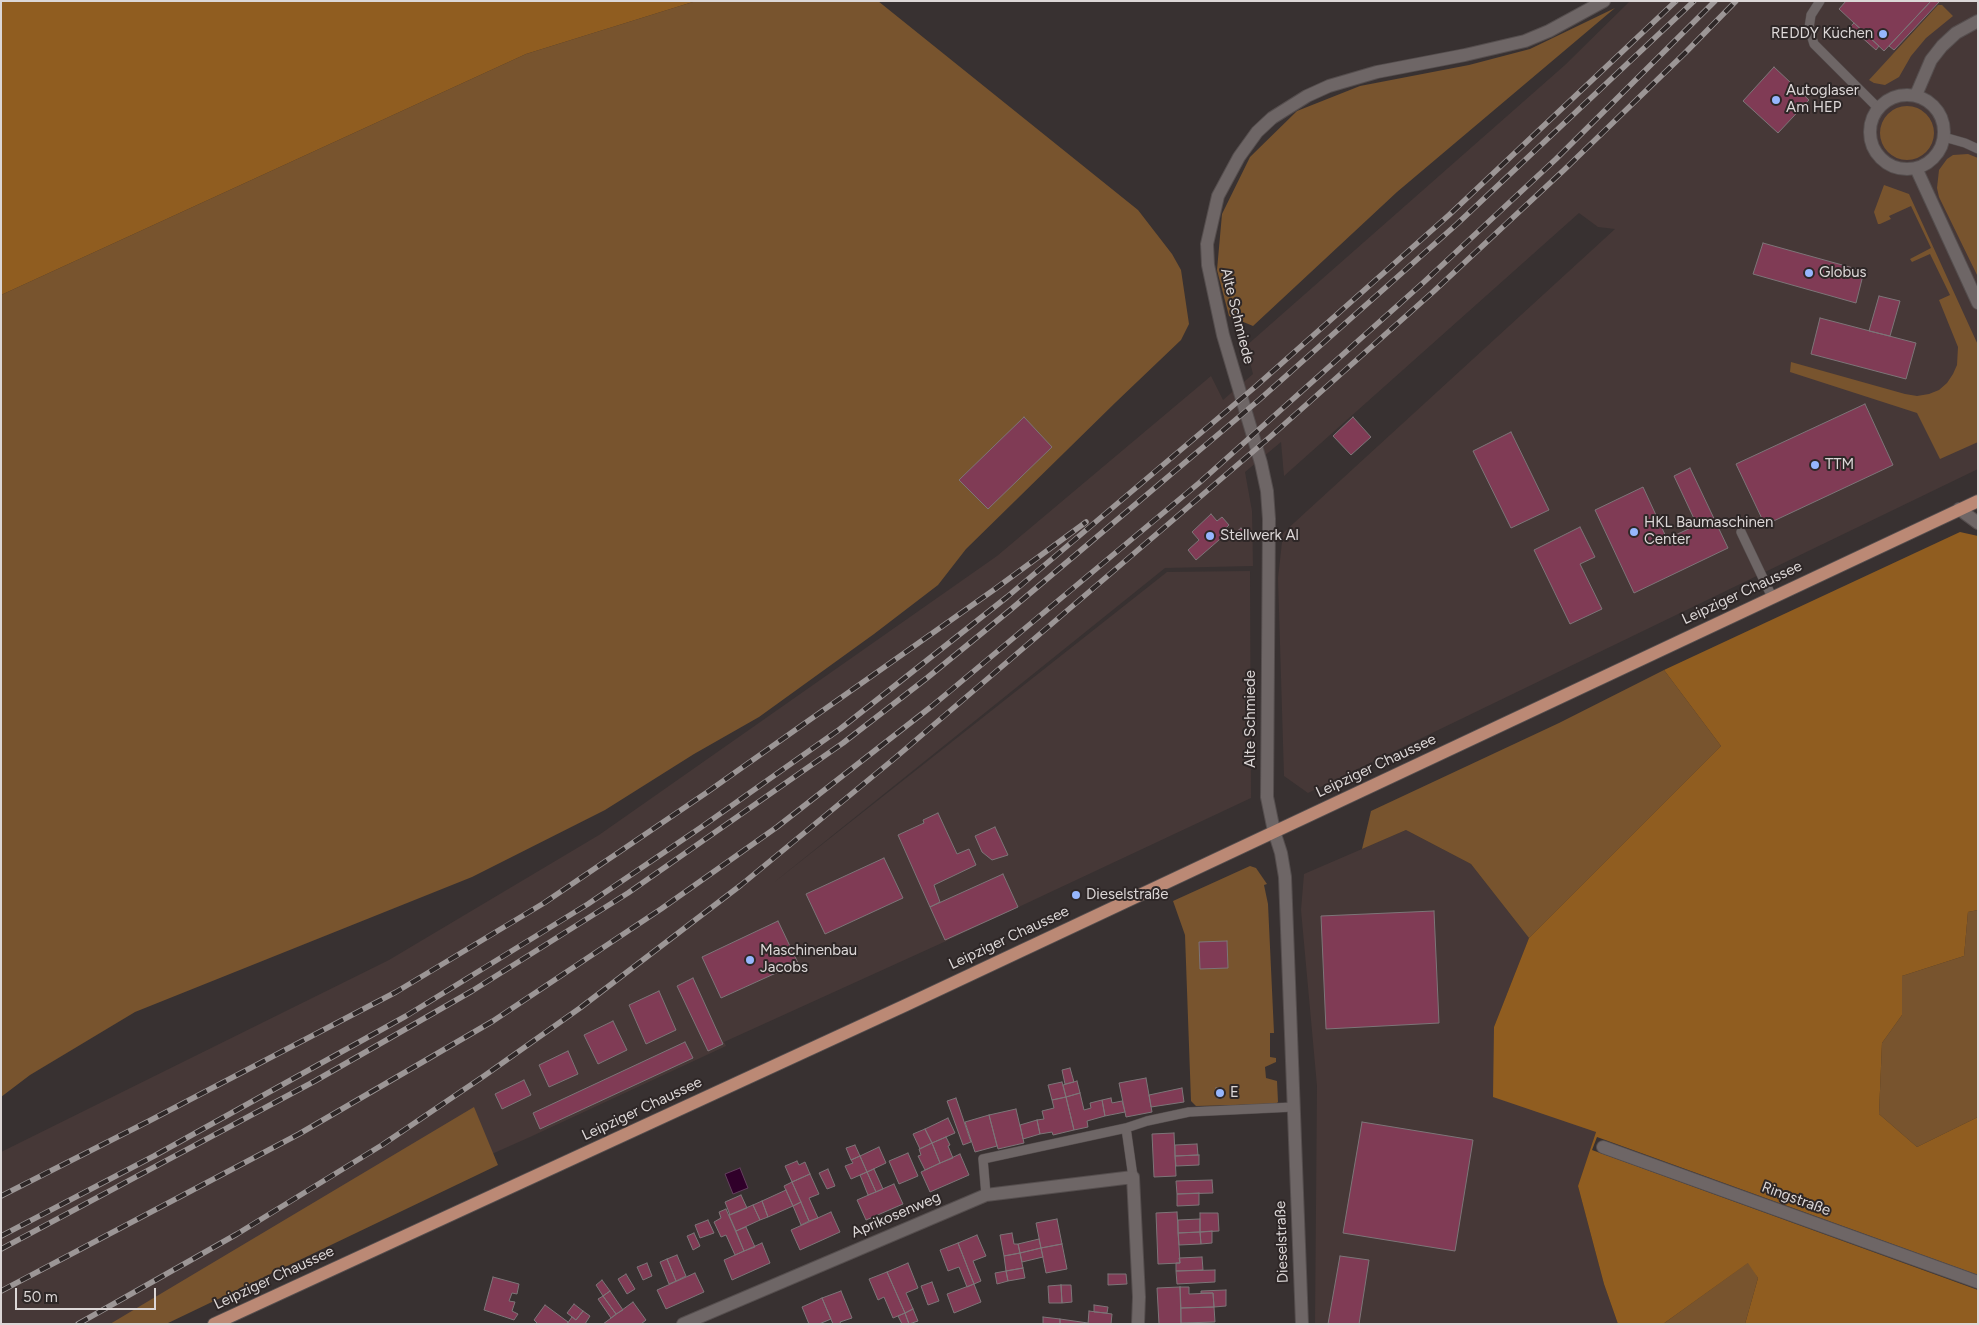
<!DOCTYPE html>
<meta charset="utf-8">
<style>
body{margin:0}
#map{position:relative;width:1979px;height:1325px;overflow:hidden;background:#383131;font-family:Figtree,sans-serif}
canvas{display:block}
.frame{position:absolute;inset:0;border:2px solid #dcd7d7;pointer-events:none}
.scale{position:absolute;left:15px;top:1288px;width:141px;height:22px;box-sizing:border-box;border:2px solid #dcd7d7;border-top:0;padding-left:6px;font-size:15px;line-height:18px;white-space:nowrap;color:#dcd7d7;-webkit-text-stroke:4px #2e2727;paint-order:stroke}
</style>
<div id="map">
<canvas width="1979" height="1325"></canvas>
<div class="frame"></div>
<div class="scale">50 m</div>
</div>
<script>
const c = document.querySelector('canvas').getContext('2d');
c.lineJoin = 'round';
function fillPath(path, color) {
  c.fillStyle = color;
  c.fill(path, 'evenodd');
}
function toPath(rows) {
  const path = new Path2D();
  for (const r of rows) {
    if (r.length === 3) {
      path.moveTo(r[0] + r[2], r[1]);
      path.arc(r[0], r[1], r[2], 0, 2 * Math.PI);
      continue;
    }
    path.moveTo(r[0], r[1]);
    for (let i = 2; i < r.length; i += 2) path.lineTo(r[i], r[i + 1]);
  }
  return path;
}
function stroke(path, color, width, dash) {
  c.strokeStyle = color;
  c.lineWidth = width;
  c.lineCap = dash ? 'butt' : 'round';
  c.setLineDash(dash || []);
  c.stroke(path);
}
function drawText(font, color, halo, rows, align = 'center') {
  c.font = font + ' Figtree,sans-serif';
  c.lineWidth = 4;
  c.setLineDash([]);
  c.textBaseline = 'middle';
  c.strokeStyle = halo;
  c.fillStyle = color;
  for (const [text, x, y, turn = 0] of rows) {
    c.save();
    c.translate(x, y);
    c.rotate((+turn || 0) * Math.PI / 180);
    c.textAlign = isNaN(turn) ? turn : align;
    if (halo) c.strokeText(text, 0, 0);
    c.fillText(text, 0, 0);
    c.restore();
  }
}
fillPath(toPath([
 [1630,1,1978,1,1978,469,1308,793,1284,776,1278,578,1283,533,1615,229,1598,227,1579,213,1284,476,1281,442,1245,472,1252,511,1253,566,1165,568,772,884,1167,572,1250,571,1251,798,944,942,724,1042,726,1046,530,1137,110,1324,1,1324,1,1152,389,960,599,835,997,556,1211,376,1223,400,1253,374,1246,346,1565,65],
 [1406,830,1471,864,1529,938,1494,1027,1596,1132,1578,1186,1604,1284,1618,1324,1315,1324,1317,1086,1301,910,1304,874]
]), '#463837');
fillPath(toPath([
 [696,1,878,1,1138,210,1172,254,1181,270,1189,324,1181,340,1116,402,966,549,938,585,874,634,759,717,694,754,605,810,472,877,135,1012,30,1075,1,1097,1,295,526,54],
 [1938,5,1942,5,1953,16,1926,38,1911,56,1899,77,1885,85,1874,83,1869,80],
 [1615,8,1397,192,1253,326,1229,316,1217,270,1222,214,1250,157,1297,111,1360,86,1469,65,1530,49],
 [1907,133,27],
 [1968,154,1978,158,1978,277,1939,197,1937,188,1939,170,1947,159,1953,155],
 [1884,185,1909,194,1978,345,1978,442,1940,459,1917,413,1790,372,1791,362,1905,394,1917,396,1929,394,1939,390,1947,383,1953,374,1957,365,1958,347,1939,300,1950,295,1930,254,1912,262,1910,259,1931,248,1911,206,1889,216,1891,219,1880,224,1878,224,1874,212],
 [1664,670,1721,746,1529,938,1471,864,1406,830,1362,849,1371,811,1559,723],
 [1250,866,1256,868,1267,884,1264,885,1268,904,1274,1033,1270,1033,1270,1057,1276,1058,1276,1062,1265,1067,1266,1078,1277,1081,1278,1102,1276,1104,1196,1106,1191,1101,1185,935,1173,901],
 [1978,910,1978,1117,1917,1147,1879,1114,1882,1043,1902,1015,1902,976,1964,956,1968,912],
 [474,1107,498,1165,166,1324,110,1324],
 [1749,1262,1758,1278,1745,1324,1663,1324]
]), '#78542e');
fillPath(toPath([
 [1,1,696,1,526,54,1,295],
 [1960,532,1978,536,1978,910,1968,912,1964,956,1902,976,1902,1015,1882,1043,1879,1114,1917,1147,1978,1117,1978,1275,1597,1137,1592,1150,1978,1290,1978,1324,1745,1324,1758,1278,1748,1263,1663,1324,1618,1324,1604,1284,1578,1186,1596,1132,1493,1097,1494,1027,1529,938,1721,746,1664,670]
]), '#905d20');
const water = toPath([
 [740,1168,748,1188,733,1194,725,1174,740,1168]
]);
fillPath(water, '#30002a');
stroke(water, '#64405e', 1);
const building = toPath([
 [1846,1,1931,1,1884,51,1839,9,1846,1],
 [1931,1,1940,1,1894,50,1889,46,1931,1],
 [1854,23,1879,46,1876,50,1850,27,1854,23],
 [1774,67,1809,100,1778,133,1743,101,1774,67],
 [1763,243,1864,271,1856,303,1753,274,1763,243],
 [1879,296,1900,301,1890,336,1869,331,1879,296],
 [1820,318,1916,343,1906,379,1811,354,1820,318],
 [1865,404,1893,465,1765,525,1736,464,1865,404],
 [1024,417,1052,447,988,509,959,480,1024,417],
 [1353,417,1371,437,1351,455,1333,436,1353,417],
 [1511,432,1549,510,1511,528,1473,451,1511,432],
 [1690,468,1728,548,1634,593,1595,510,1643,487,1667,539,1697,525,1674,476,1690,468],
 [1211,514,1217,521,1222,517,1229,525,1225,529,1227,533,1196,560,1188,550,1199,540,1192,532,1211,514],
 [1580,527,1595,557,1580,564,1602,609,1570,624,1534,550,1580,527],
 [1241,528,1247,535,1241,540,1235,533,1241,528],
 [938,813,957,854,969,849,976,865,934,885,940,902,930,907,898,835,924,823,923,820,938,813],
 [995,827,1008,855,992,860,982,852,975,836,995,827],
 [884,858,903,898,825,934,806,894,884,858],
 [1003,874,1018,907,945,940,930,907,1003,874],
 [1434,911,1439,1023,1326,1029,1321,916,1434,911],
 [778,921,798,963,721,998,702,957,778,921],
 [1227,941,1228,968,1200,969,1199,942,1227,941],
 [693,978,723,1044,708,1051,677,986,693,978],
 [659,991,676,1030,646,1044,629,1005,659,991],
 [613,1021,627,1050,598,1064,584,1035,613,1021],
 [685,1042,693,1058,540,1129,533,1113,685,1042],
 [568,1051,578,1074,549,1087,539,1065,568,1051],
 [1070,1068,1074,1082,1065,1084,1062,1070,1070,1068],
 [1146,1078,1152,1112,1126,1117,1119,1083,1146,1078],
 [524,1080,531,1095,502,1109,495,1094,524,1080],
 [1077,1081,1080,1093,1066,1097,1063,1085,1077,1081],
 [1062,1082,1066,1097,1052,1100,1048,1085,1062,1082],
 [1182,1088,1184,1102,1151,1107,1149,1095,1182,1088],
 [1216,1088,1223,1088,1223,1098,1217,1098,1216,1088],
 [1080,1093,1084,1110,1091,1108,1090,1103,1102,1100,1105,1116,1087,1121,1088,1127,1074,1130,1066,1097,1080,1093],
 [1066,1097,1074,1130,1053,1135,1052,1132,1040,1134,1037,1120,1044,1119,1042,1111,1054,1108,1052,1100,1066,1097],
 [956,1098,971,1142,963,1145,947,1101,956,1098],
 [1111,1098,1112,1103,1122,1101,1125,1112,1105,1116,1102,1100,1111,1098],
 [1016,1109,1024,1143,998,1149,989,1115,1016,1109],
 [989,1115,997,1146,975,1152,965,1122,989,1115],
 [948,1118,955,1133,932,1143,925,1129,948,1118],
 [1037,1120,1040,1134,1023,1139,1020,1125,1037,1120],
 [1362,1122,1473,1140,1455,1251,1343,1233,1362,1122],
 [925,1129,932,1143,920,1149,913,1134,925,1129],
 [1174,1133,1176,1176,1154,1177,1152,1134,1174,1133],
 [946,1137,950,1145,948,1146,953,1158,940,1163,932,1143,946,1137],
 [932,1143,940,1163,925,1170,918,1156,921,1155,919,1149,932,1143],
 [1197,1144,1198,1155,1175,1156,1175,1145,1197,1144],
 [855,1145,860,1156,851,1160,846,1148,855,1145],
 [879,1147,886,1163,867,1172,860,1156,879,1147],
 [908,1153,918,1176,899,1184,889,1161,908,1153],
 [960,1154,969,1175,930,1192,921,1172,960,1154],
 [1199,1155,1199,1165,1176,1166,1175,1156,1199,1155],
 [860,1156,867,1172,851,1179,845,1166,853,1163,851,1160,860,1156],
 [797,1161,799,1165,805,1162,810,1174,792,1182,785,1166,797,1161],
 [828,1169,835,1186,827,1189,819,1173,828,1169],
 [874,1169,883,1189,876,1192,867,1172,874,1169],
 [867,1172,876,1192,868,1195,860,1175,867,1172],
 [810,1174,819,1194,809,1198,818,1218,809,1221,792,1182,810,1174],
 [1212,1180,1213,1193,1177,1194,1176,1181,1212,1180],
 [792,1182,801,1202,793,1206,784,1186,792,1182],
 [894,1184,903,1204,866,1220,857,1200,894,1184],
 [786,1190,793,1206,768,1217,762,1201,786,1190],
 [1199,1193,1199,1205,1177,1206,1177,1194,1199,1193],
 [741,1195,747,1208,730,1215,725,1202,741,1195],
 [762,1201,768,1217,760,1220,753,1205,762,1201],
 [801,1202,809,1221,801,1225,793,1206,801,1202],
 [753,1205,760,1220,736,1231,729,1215,753,1205],
 [726,1209,744,1251,735,1255,726,1235,721,1237,714,1222,721,1218,719,1212,726,1209],
 [831,1212,840,1232,800,1250,791,1230,831,1212],
 [1177,1212,1180,1263,1158,1264,1156,1213,1177,1212],
 [1200,1213,1218,1213,1219,1231,1200,1232,1200,1213],
 [1057,1219,1062,1244,1041,1248,1036,1223,1057,1219],
 [1200,1219,1200,1232,1178,1233,1178,1220,1200,1219],
 [708,1220,714,1233,700,1238,695,1225,708,1220],
 [746,1227,755,1247,744,1251,736,1231,746,1227],
 [1212,1231,1212,1243,1201,1244,1200,1232,1212,1231],
 [1200,1232,1201,1244,1179,1245,1178,1233,1200,1232],
 [694,1233,700,1246,693,1250,687,1236,694,1233],
 [1012,1233,1014,1244,1018,1244,1020,1253,1004,1256,1000,1235,1012,1233],
 [977,1235,986,1256,973,1261,981,1281,974,1284,958,1243,977,1235],
 [1039,1239,1041,1248,1020,1253,1018,1244,1039,1239],
 [762,1243,770,1263,732,1280,724,1260,762,1243],
 [958,1243,974,1284,967,1287,959,1267,948,1271,940,1250,958,1243],
 [1062,1244,1067,1269,1046,1273,1041,1248,1062,1244],
 [1041,1248,1043,1257,1022,1262,1020,1253,1041,1248],
 [1020,1253,1023,1268,1006,1271,1004,1256,1020,1253],
 [677,1255,686,1276,676,1281,667,1259,677,1255],
 [1340,1256,1369,1260,1359,1324,1328,1324,1340,1256],
 [1202,1257,1203,1270,1176,1271,1176,1263,1180,1263,1179,1258,1202,1257],
 [667,1259,676,1281,669,1284,660,1262,667,1259],
 [647,1263,652,1276,643,1280,637,1267,647,1263],
 [908,1263,918,1288,906,1293,913,1309,905,1313,887,1272,908,1263],
 [1023,1268,1025,1278,1008,1281,1006,1271,1023,1268],
 [1215,1270,1215,1282,1177,1284,1176,1271,1215,1270],
 [1006,1271,1008,1281,997,1284,995,1273,1006,1271],
 [887,1272,905,1313,893,1318,884,1297,878,1300,869,1279,887,1272],
 [695,1273,704,1292,666,1309,657,1290,695,1273],
 [626,1274,635,1289,627,1294,618,1279,626,1274],
 [1108,1274,1126,1274,1127,1284,1108,1285,1108,1274],
 [493,1277,519,1284,517,1294,512,1293,509,1301,515,1302,512,1311,518,1314,514,1320,484,1310,493,1277],
 [602,1280,610,1291,603,1296,596,1285,602,1280],
 [932,1282,939,1301,928,1305,921,1286,932,1282],
 [974,1284,981,1302,954,1313,947,1294,974,1284],
 [1061,1285,1071,1285,1072,1302,1062,1303,1061,1285],
 [1061,1285,1062,1303,1049,1303,1048,1286,1061,1285],
 [1180,1287,1181,1324,1159,1324,1157,1288,1180,1287],
 [1180,1287,1189,1287,1189,1294,1213,1293,1214,1307,1181,1308,1180,1287],
 [1226,1290,1226,1306,1214,1307,1213,1293,1201,1293,1201,1291,1226,1290],
 [610,1291,623,1310,616,1314,603,1296,610,1291],
 [841,1291,852,1318,840,1322,841,1324,833,1324,822,1298,841,1291],
 [603,1296,616,1314,611,1318,598,1299,603,1296],
 [822,1298,831,1319,819,1324,809,1324,802,1307,822,1298],
 [633,1302,646,1320,641,1324,603,1324,633,1302],
 [574,1304,583,1311,576,1320,567,1313,574,1304],
 [545,1305,568,1322,567,1324,538,1324,534,1320,545,1305],
 [1094,1305,1108,1307,1107,1313,1094,1312,1094,1305],
 [1214,1307,1215,1322,1181,1323,1181,1308,1214,1307],
 [913,1309,918,1321,909,1324,905,1313,913,1309],
 [583,1311,590,1316,585,1324,567,1324,572,1317,576,1320,583,1311],
 [1089,1311,1112,1314,1111,1324,1088,1324,1089,1311],
 [905,1313,909,1324,902,1324,898,1316,905,1313],
 [1043,1317,1060,1319,1060,1324,1043,1324,1043,1317],
 [1060,1319,1088,1323,1088,1324,1060,1324,1060,1319]
]);
fillPath(building, '#803b55');
stroke(building, '#7d7578', 1);
const service = toPath([
 [1820,1,1811,15,1809,28,1814,44,1878,108],
 [1944,137,1965,143,1978,149],
 [1741,532,1772,597],
 [1133,1177,1126,1128,1147,1121,1189,1112,1293,1107],
 [986,1195,983,1159,1126,1128]
]);
const minor = toPath([
 [1916,95,1931,60,1942,46,1956,33,1978,21],
 [1907,132,37],
 [1916,168,1978,303],
 [1959,509,1978,523],
 [1274,831,1281,853,1285,877,1302,1324],
 [1603,1147,1978,1282],
 [683,1324,986,1195,1133,1177,1139,1297,1138,1324]
]);
const tertiary = toPath([
 [1274,831,1267,797,1269,519,1267,491,1261,463,1223,335,1208,265,1207,244,1218,196,1239,157,1257,132,1272,118,1307,96,1329,86,1377,72,1465,55,1525,41,1549,31,1604,1]
]);
const primary = toPath([
 [214,1324,906,1005,1978,501]
]);
stroke(service, '#554e4e', 10);
stroke(minor, '#554e4e', 14);
stroke(tertiary, '#554e4e', 14);
stroke(primary, '#554e4e', 14);
stroke(service, '#6e6666', 9);
stroke(minor, '#6e6666', 12);
stroke(tertiary, '#6e6666', 12);
stroke(primary, '#bb8975', 12);
const rail = toPath([
 [1,1196,149,1121,396,992,544,903,706,793,995,589,1086,522],
 [1,1236,154,1156,406,1016,588,904,700,828,840,729,1007,597,1255,387,1449,215,1676,1],
 [1,1249,315,1081,472,991,628,893,843,743,927,678,1009,611,1259,400,1457,224,1694,1],
 [1,1291,299,1134,493,1021,661,909,777,827,932,706,1199,483,1424,282,1556,159,1715,1],
 [78,1324,237,1234,382,1145,484,1076,580,1008,741,885,895,758,1270,437,1433,292,1564,170,1685,53,1736,1]
]);
stroke(rail, '#9c9696', 5.5);
stroke(rail, '#2e2727', 4, [11]);
for (const [x, y, r, color] of [
 [1883,34,5,"#96b6fd"],
 [1776,100,5,"#96b6fd"],
 [1809,273,5,"#96b6fd"],
 [1815,465,5,"#96b6fd"],
 [1634,532,5,"#96b6fd"],
 [1210,536,5,"#96b6fd"],
 [1076,895,5,"#96b6fd"],
 [750,960,5,"#96b6fd"],
 [1220,1093,5,"#96b6fd"]
]) {
  const dot = new Path2D();
  dot.arc(x, y, r, 0, 2 * Math.PI);
  c.fillStyle = color;
  c.fill(dot);
  stroke(dot, '#2e2727', 2);
}
drawText('15px', '#dcd7d7', '#2e2727', [
 ["REDDY Küchen",1873,34,"right"],
 ["Autoglaser",1786,91],
 ["Am HEP",1786,108],
 ["Globus",1819,273],
 ["TTM",1825,465],
 ["HKL Baumaschinen",1644,523],
 ["Center",1644,540],
 ["Stellwerk Al",1220,536],
 ["Dieselstraße",1086,895],
 ["Maschinenbau",760,951],
 ["Jacobs",760,968],
 ["E",1230,1093]
], 'left');
drawText('15px', '#dcd7d7', '#2e2727', [
 ["Alte Schmiede",1237,316,76],
 ["Leipziger Chaussee",1742,593,-25],
 ["Alte Schmiede",1251,719,-90],
 ["Leipziger Chaussee",1376,766,-25],
 ["Leipziger Chaussee",1009,938,-25],
 ["Leipziger Chaussee",642,1109,-25],
 ["Ringstraße",1796,1199,20],
 ["Aprikosenweg",896,1215,-23],
 ["Dieselstraße",1282,1242,-92],
 ["Leipziger Chaussee",274,1278,-25]
]);
</script>
